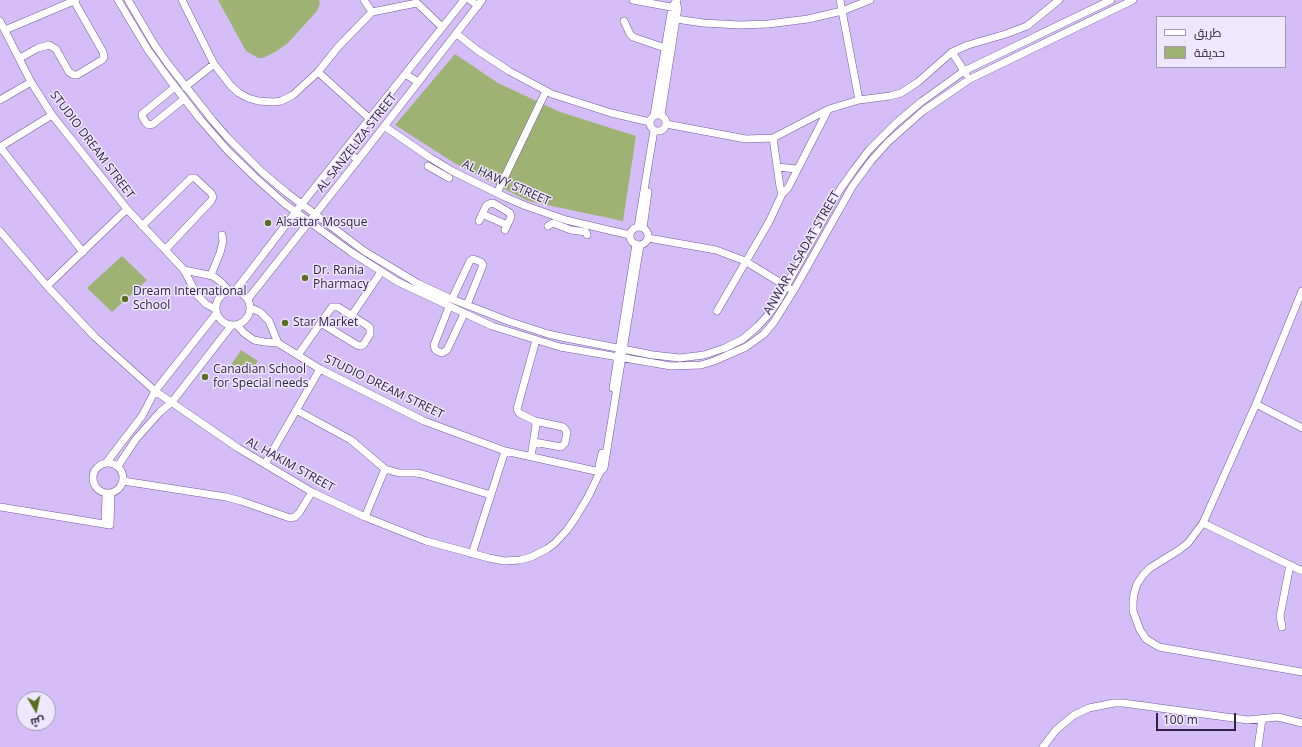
<!DOCTYPE html>
<meta charset="utf-8">
<style>
body{margin:0}
#map{position:relative;width:1302px;height:747px;overflow:hidden;background:#d5bef7;font-family:"Open Sans",Cairo,sans-serif}
canvas{display:block}
.legend{position:absolute;left:1156px;top:16px;width:130px;height:52px;box-sizing:border-box;background:#efe7fd;border:1px solid #a399b1;margin:0;padding:5px 7px;list-style:none;font-size:12px;color:#302440}
.legend li{display:flex;align-items:center;gap:8px;height:20px}
.legend b{width:20px;border:1px solid #a399b1}
.north{position:absolute;left:16px;top:691px;width:40px;height:40px;box-sizing:border-box;background:#efe7fd;border:1px solid #a399b1;border-radius:50%;rotate:171deg;font-size:11px;font-weight:700;line-height:16px;text-align:center;color:#302440}
.north::after{content:'';display:block;margin:auto;width:14px;height:18px;background:#5a701f;clip-path:polygon(50% 0,100% 100%,50% 72%,0 100%)}
.scale{position:absolute;left:1156px;top:713px;width:80px;height:18px;box-sizing:border-box;border:2px solid #302440;border-top:0;padding-left:5px;font-size:12px;line-height:14px;white-space:nowrap;color:#302440;-webkit-text-stroke:3px #efe7fd;paint-order:stroke}
</style>
<div id="map">
<canvas width="1302" height="747"></canvas>
<ul class="legend">
<li><b style="height:5px;background:#fff"></b>طريق</li>
<li><b style="height:11px;background:#9eb373"></b>حديقة</li>
</ul>
<div class="north">ش</div>
<div class="scale">100 m</div>
</div>
<script>
const c = document.querySelector('canvas').getContext('2d');
c.lineJoin = 'round';
function fillPath(path, color) {
  c.fillStyle = color;
  c.fill(path, 'evenodd');
}
function toPath(rows) {
  const path = new Path2D();
  for (const r of rows) {
    if (r.length === 3) {
      path.moveTo(r[0] + r[2], r[1]);
      path.arc(r[0], r[1], r[2], 0, 2 * Math.PI);
      continue;
    }
    path.moveTo(r[0], r[1]);
    for (let i = 2; i < r.length; i += 2) path.lineTo(r[i], r[i + 1]);
  }
  return path;
}
function stroke(path, color, width, dash) {
  c.strokeStyle = color;
  c.lineWidth = width;
  c.lineCap = dash ? 'butt' : 'round';
  c.setLineDash(dash || []);
  c.stroke(path);
}
function drawText(font, color, halo, rows, align = 'center') {
  c.font = font + ' "Open Sans",sans-serif';
  c.lineWidth = 3;
  c.setLineDash([]);
  c.textBaseline = 'middle';
  c.strokeStyle = halo;
  c.fillStyle = color;
  for (const [text, x, y, turn = 0] of rows) {
    c.save();
    c.translate(x, y);
    c.rotate((+turn || 0) * Math.PI / 180);
    c.textAlign = isNaN(turn) ? turn : align;
    if (halo) c.strokeText(text, 0, 0);
    c.fillText(text, 0, 0);
    c.restore();
  }
}
fillPath(toPath([
 [218,0,319,0,320,3,317,11,288,43,277,51,263,58,258,58,246,51],
 [455,54,498,83,560,112,636,136,623,221,528,201,456,164,395,125],
 [122,256,147,280,112,312,87,288],
 [241,350,258,361,247,376,231,365]
]), '#9eb373');
const minor = toPath([
 [118,0,148,50,169,79,200,119,228,151,258,180,285,204,351,252,398,282,492,326,560,347,671,366,701,365,714,361,746,347,764,334,774,322,794,290,852,187,871,161,888,142,923,111,970,79,1133,0],
 [128,0,154,44,168,64,213,121,227,137,262,172,287,193,364,251,417,283,449,298,508,321,548,334,566,338,653,355,680,358,704,355,725,348,743,339,758,326,768,315,778,301,839,191,853,171,869,150,896,123,921,102,964,71,1111,0],
 [182,0,214,64,231,86,239,93,248,98,258,101,274,102,281,101,293,95,318,72,338,47,372,12,417,3,442,27],
 [364,0,372,12],
 [470,0,478,6],
 [633,0,676,8],
 [840,0,859,100],
 [676,19,703,23,740,25,768,24,808,19,842,11,870,0],
 [0,21,31,82,52,115,127,209,184,270,197,295,206,304,215,309],
 [624,21,630,34,633,37,665,48],
 [5,30,76,0],
 [457,34,477,50,509,71,552,94,611,113,650,122],
 [952,52,966,74],
 [20,58,38,48,49,45,56,49,69,72,74,75,77,75,102,60,104,57,103,52,74,1],
 [318,72,370,119],
 [405,74,418,82],
 [175,87,142,114,142,116,146,123,149,125,153,124,184,99],
 [185,87,214,64],
 [0,100,31,82],
 [658,123,8],
 [654,115,672,7,677,0],
 [661,115,676,19,678,8,676,2],
 [666,124,746,139,773,138,829,109,859,100,890,96,901,93,918,82,952,52,968,45,1006,34,1027,26,1059,0],
 [384,126,429,157,452,171,505,197,526,206,566,220,604,229,630,235],
 [773,138,780,187,782,194],
 [0,147,83,252],
 [0,147,52,115],
 [345,150,358,160],
 [428,166,449,178],
 [777,167,797,169],
 [497,193,546,91],
 [482,214,507,225],
 [479,221,486,206,489,204,493,203,510,213,511,217,505,230],
 [142,226,191,178,195,178,211,193,213,197,211,201,165,250],
 [548,226,553,223,571,230,586,232,587,235],
 [638,227,654,130],
 [639,236,9],
 [643,228,648,192],
 [0,231,47,286,95,337,155,391,238,448,312,492,365,517,426,541,489,558,504,561,520,560,531,557,547,549,555,543,567,530,576,517,588,497,600,472,604,468,640,245],
 [648,238,716,250,745,261,789,288],
 [184,270,213,276,222,283,229,291],
 [211,275,220,253,223,241,222,235],
 [47,286,127,209],
 [233,308,17],
 [235,291,301,205,464,0],
 [1302,291,1256,404,1203,523,1188,543,1179,550,1150,568,1143,575,1137,584,1134,594,1133,602,1133,611,1140,630,1146,639,1159,647,1302,672],
 [248,299,358,160,482,0],
 [452,299,470,261,473,259,476,260,481,262,483,265,467,305],
 [449,307,434,345,435,349,437,351,442,353,447,350,464,314],
 [251,308,260,312,269,321,278,343],
 [717,311,769,222,782,194,788,188,828,110],
 [352,315,381,272],
 [237,325,244,333,254,340,264,342,278,343,320,369,424,421,505,451,600,472],
 [298,355,332,307,338,307,368,326,370,328,370,334,364,344,361,346,357,345,321,323],
 [613,388,636,244],
 [1256,404,1302,428],
 [296,410,351,440,385,469,399,473,416,473,422,474,491,495],
 [534,442,561,447,565,443,567,432,565,429,563,427,535,421],
 [531,457,536,425,535,421,519,413,517,409,536,340],
 [106,463,142,416,155,391,216,314],
 [108,478,15],
 [265,464,320,369],
 [118,466,136,439,160,412,172,402,231,326],
 [600,472,599,466,602,453],
 [123,481,226,497,241,501,290,518,295,517,299,513,312,492],
 [0,507,110,525,111,493],
 [365,517,385,469],
 [1203,523,1302,571],
 [105,524,106,497],
 [472,554,505,451],
 [1282,627,1280,616,1290,565],
 [1043,747,1056,730,1074,715,1089,708,1114,703,1123,703,1248,720,1278,717,1302,723],
 [1258,747,1262,719]
]);
stroke(minor, '#755999', 8);
stroke(minor, '#fff', 7);
for (const [x, y, r, color] of [
 [268,223,4,"#5a701f"],
 [305,278,4,"#5a701f"],
 [125,299,4,"#5a701f"],
 [285,323,4,"#5a701f"],
 [205,377,4,"#5a701f"]
]) {
  const dot = new Path2D();
  dot.arc(x, y, r, 0, 2 * Math.PI);
  c.fillStyle = color;
  c.fill(dot);
  stroke(dot, '#efe7fd', 1.5);
}
drawText('12px', '#302440', '#efe7fd', [
 ["AL SANZELIZA STREET",357,143,-52],
 ["STUDIO DREAM STREET",92,145,53],
 ["AL HAWY STREET",506,183,24],
 ["ANWAR ALSADAT STREET",802,253,-60],
 ["STUDIO DREAM STREET",384,387,26],
 ["AL HAKIM STREET",290,465,29]
]);
drawText('12px', '#302440', '#efe7fd', [
 ["Alsattar Mosque",276,223],
 ["Dr. Rania",313,271],
 ["Pharmacy",313,285],
 ["Dream International",133,292],
 ["School",133,306],
 ["Star Market",293,323],
 ["Canadian School",213,370],
 ["for Special needs",213,384]
], 'left');
</script>
